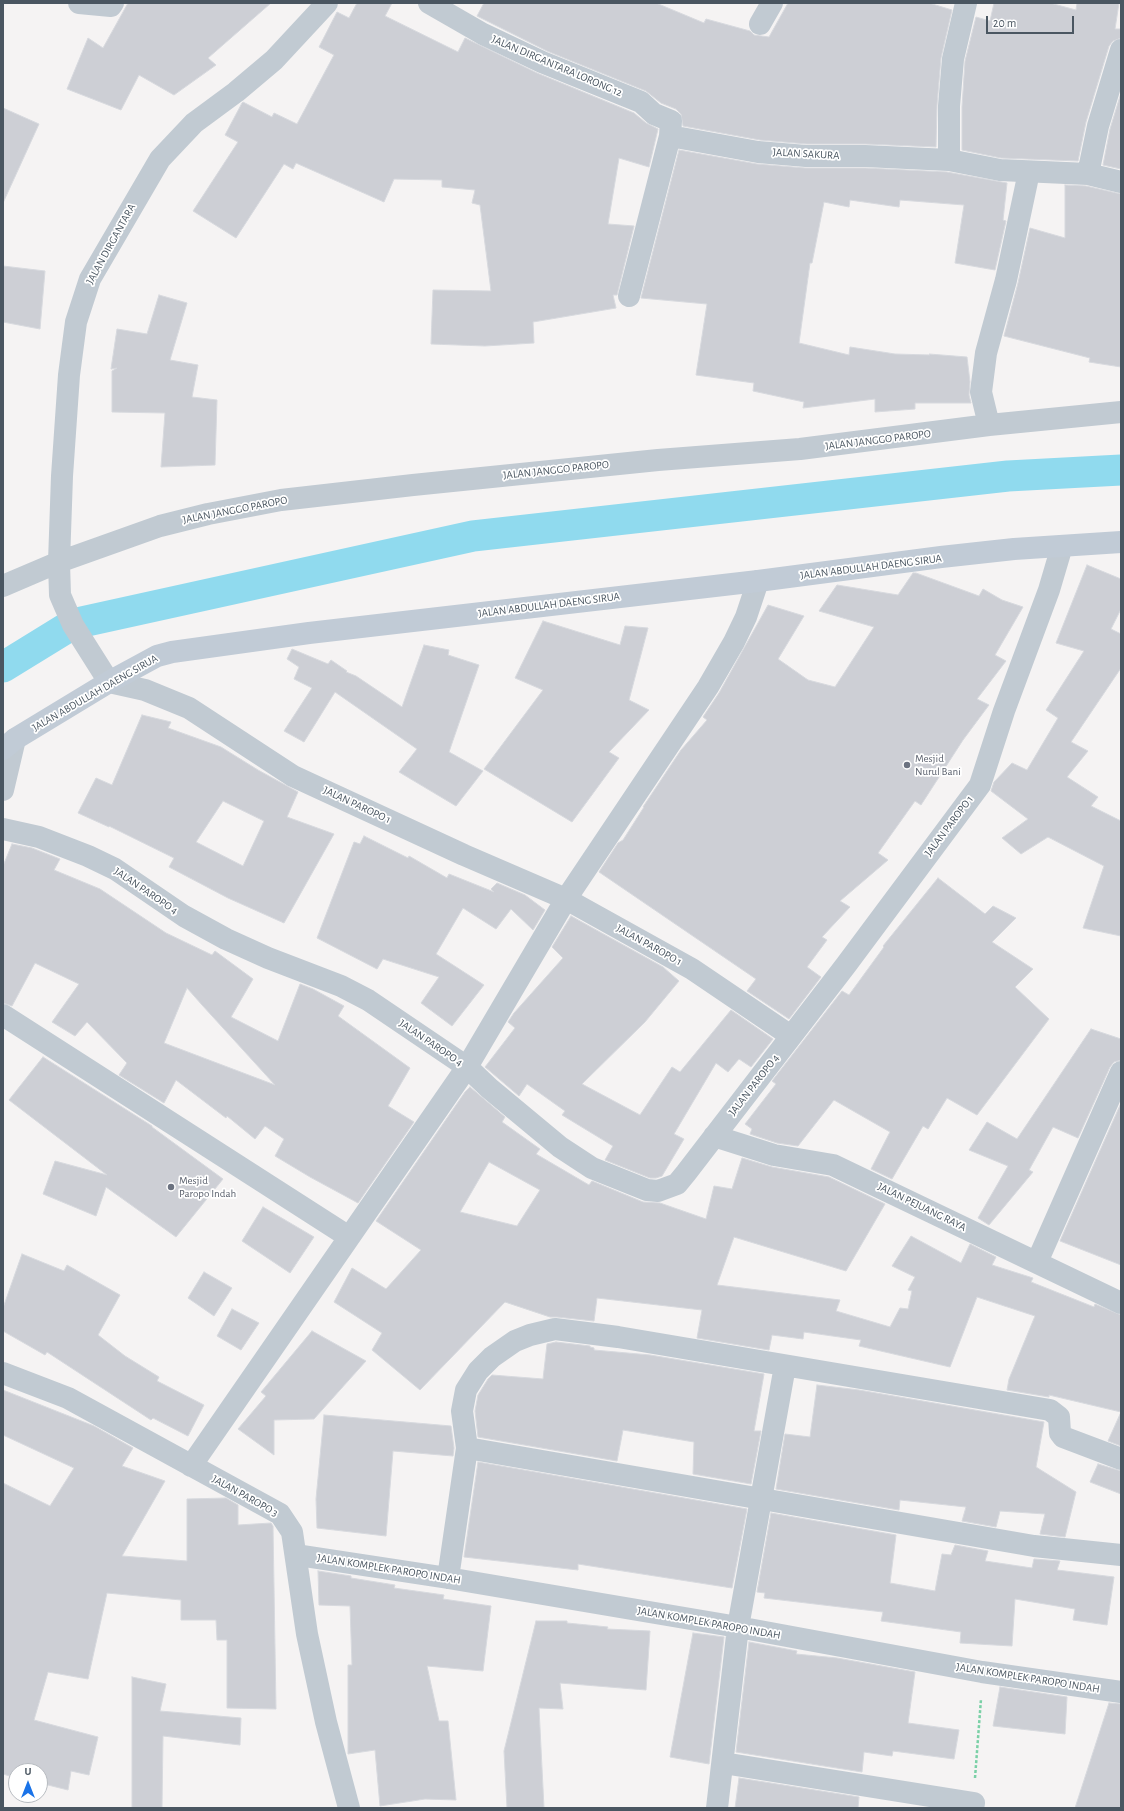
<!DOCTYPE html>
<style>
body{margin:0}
#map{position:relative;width:1124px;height:1811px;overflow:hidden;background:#f5f3f3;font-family:"Alegreya Sans",sans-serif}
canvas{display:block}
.frame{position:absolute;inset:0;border:4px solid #4a5661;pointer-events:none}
.north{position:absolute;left:8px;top:1763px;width:40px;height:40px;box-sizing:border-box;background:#fff;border:1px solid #b7bbc0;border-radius:50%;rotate:0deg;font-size:11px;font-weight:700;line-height:16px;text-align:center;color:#4a5661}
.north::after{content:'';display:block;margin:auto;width:14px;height:18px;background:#1a73e8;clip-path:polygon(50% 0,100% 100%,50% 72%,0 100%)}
.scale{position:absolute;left:986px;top:16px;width:88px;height:18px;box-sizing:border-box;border:2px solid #4a5661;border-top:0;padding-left:5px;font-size:12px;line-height:14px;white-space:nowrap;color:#4a5661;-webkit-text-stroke:3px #fff;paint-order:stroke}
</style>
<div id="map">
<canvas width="1124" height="1811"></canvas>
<div class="frame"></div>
<div class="north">U</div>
<div class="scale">20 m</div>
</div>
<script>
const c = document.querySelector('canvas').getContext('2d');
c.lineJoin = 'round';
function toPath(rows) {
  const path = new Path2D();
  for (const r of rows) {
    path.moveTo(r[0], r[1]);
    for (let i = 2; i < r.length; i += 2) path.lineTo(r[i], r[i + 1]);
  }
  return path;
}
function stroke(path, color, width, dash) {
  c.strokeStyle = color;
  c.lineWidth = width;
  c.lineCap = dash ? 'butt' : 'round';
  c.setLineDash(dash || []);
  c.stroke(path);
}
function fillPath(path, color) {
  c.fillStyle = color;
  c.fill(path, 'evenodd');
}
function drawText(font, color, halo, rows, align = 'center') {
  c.font = font + ' "Alegreya Sans",sans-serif';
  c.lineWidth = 3.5;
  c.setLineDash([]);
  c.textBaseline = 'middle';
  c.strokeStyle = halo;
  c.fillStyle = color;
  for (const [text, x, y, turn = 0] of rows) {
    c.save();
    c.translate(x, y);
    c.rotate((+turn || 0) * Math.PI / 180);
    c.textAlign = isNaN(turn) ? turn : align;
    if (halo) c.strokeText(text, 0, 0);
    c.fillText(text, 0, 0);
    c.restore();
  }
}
stroke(toPath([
 [3,667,73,624,473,536,1008,476,1121,470]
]), '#90daee', 31);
const building = toPath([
 [128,3,271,3,208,58,216,65,174,95,139,75,121,110,67,89,88,38,103,48,128,3],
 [357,3,392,3,385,16,458,52,465,38,537,73,634,113,646,123,658,129,649,167,619,158,608,224,634,226,617,295,613,295,616,308,533,322,534,343,485,346,431,344,433,290,491,291,480,205,472,203,475,190,442,187,442,180,394,179,384,202,296,163,293,169,284,164,236,238,193,211,238,142,225,135,242,103,243,102,272,117,274,113,297,124,334,55,319,47,337,12,349,18,357,3],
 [484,3,656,3,704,23,706,19,750,31,754,35,769,37,788,3,929,3,952,10,941,58,937,105,936,147,866,144,807,144,760,140,683,126,681,114,676,109,661,103,646,91,547,51,477,16,484,3],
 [994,3,1050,3,1076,10,1077,3,1119,3,1115,29,1121,29,1121,38,1113,41,1109,46,1086,122,1078,161,1001,158,962,150,962,107,965,61,976,17,990,21,994,3],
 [1121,93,1121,169,1103,165,1110,129,1121,93],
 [3,108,39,124,3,203,3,108],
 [679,150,757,164,805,168,865,168,947,172,1007,183,1003,220,1006,221,995,270,955,263,964,205,900,200,899,207,850,200,849,207,824,202,812,263,810,263,799,343,849,355,850,347,895,354,930,355,929,354,967,357,970,382,969,395,971,403,915,403,915,409,875,412,875,399,803,408,804,402,753,391,754,383,696,375,707,304,641,298,679,150],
 [1065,185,1086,186,1121,194,1121,367,1089,362,1090,358,1004,336,1018,283,1030,228,1065,238,1065,185],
 [3,266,45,271,40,329,3,322,3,266],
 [159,295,187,303,170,360,198,365,192,397,217,400,215,465,161,467,165,413,112,412,112,371,117,368,111,369,117,329,147,334,159,295],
 [1087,565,1121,579,1121,609,1111,629,1121,634,1121,668,1071,742,1088,751,1067,777,1098,797,1091,806,1121,821,1121,936,1083,928,1104,866,1048,837,1021,854,1002,838,1028,819,991,791,994,782,1012,763,1027,770,1058,718,1046,710,1084,651,1056,643,1087,565],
 [913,573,916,573,979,596,983,589,1002,600,1023,607,995,655,1006,661,977,699,989,705,963,740,921,805,915,801,878,853,888,860,840,901,850,907,822,937,827,940,807,967,821,977,789,1019,747,991,756,979,599,872,618,843,623,840,644,807,643,807,681,750,707,720,703,717,719,693,768,605,804,616,778,659,808,680,835,687,874,627,819,611,837,585,898,595,913,573],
 [543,621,620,645,625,626,648,628,629,700,649,710,609,752,619,758,572,822,484,769,543,690,515,678,543,621],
 [424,645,449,650,448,655,479,665,449,752,483,771,456,806,399,772,417,749,335,692,304,742,284,731,312,688,294,679,299,667,287,659,292,649,328,664,331,660,347,671,346,672,356,676,402,707,424,645],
 [142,715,171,722,168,728,221,747,258,770,298,792,287,817,334,834,284,923,228,898,169,867,174,858,109,826,109,827,78,813,96,778,112,785,142,715],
 [223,801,264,821,243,866,196,842,223,801],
 [364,836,408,858,409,856,447,878,449,874,494,892,491,889,497,883,525,895,545,910,533,930,511,909,496,929,463,908,436,954,484,985,452,1026,421,1003,439,977,383,959,377,969,317,938,354,842,360,844,364,836],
 [12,844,32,848,60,859,54,870,100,889,166,933,212,955,215,951,253,979,231,1017,278,1041,300,984,313,989,344,1006,338,1016,410,1068,388,1106,414,1122,358,1203,310,1177,275,1156,284,1139,265,1126,255,1139,227,1116,226,1118,176,1080,164,1103,119,1075,127,1063,87,1022,75,1036,52,1022,79,984,35,963,12,1006,3,1003,3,866,12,844],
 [187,988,202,1005,275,1085,164,1043,187,988],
 [938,878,985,914,993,906,1016,918,992,942,1033,969,1015,987,1049,1019,977,1115,947,1098,928,1129,923,1126,892,1179,871,1169,890,1132,834,1100,798,1146,777,1143,750,1134,752,1129,745,1124,776,1084,772,1081,842,991,849,995,884,947,883,946,938,878],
 [571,916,663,967,679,981,645,1022,582,1084,640,1115,672,1067,680,1072,731,1010,773,1039,751,1067,739,1059,728,1072,716,1063,674,1134,684,1139,662,1176,656,1178,650,1178,605,1160,613,1146,562,1115,565,1111,527,1084,519,1096,485,1067,515,1028,508,1022,514,1013,563,958,552,947,571,916],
 [1091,1029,1121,1039,1121,1060,1114,1062,1110,1067,1078,1138,1053,1127,1029,1170,1033,1172,989,1225,978,1218,1008,1166,969,1150,987,1122,1017,1139,1091,1029],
 [43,1057,152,1126,152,1127,223,1179,176,1237,106,1187,96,1216,43,1194,55,1161,107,1175,9,1100,43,1057],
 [470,1087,505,1117,502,1122,540,1149,536,1154,589,1185,592,1181,643,1202,660,1203,706,1219,714,1186,732,1189,742,1158,772,1167,829,1177,885,1204,846,1271,734,1237,717,1285,840,1300,836,1311,890,1327,900,1308,908,1309,912,1291,908,1290,915,1277,892,1266,911,1236,961,1263,970,1244,996,1257,992,1265,1033,1278,1031,1282,1094,1307,1095,1304,1121,1315,1121,1412,1049,1395,1049,1397,1007,1390,1009,1379,1035,1316,977,1297,950,1367,859,1346,861,1340,804,1332,803,1339,772,1335,769,1350,697,1338,702,1310,597,1298,594,1321,557,1317,550,1317,505,1302,420,1390,372,1350,382,1333,334,1302,352,1268,386,1289,421,1250,376,1221,465,1092,470,1087],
 [489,1162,540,1190,517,1226,460,1212,489,1162],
 [1121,1103,1121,1265,1060,1241,1121,1103],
 [263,1207,314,1237,290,1273,242,1241,263,1207],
 [22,1254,64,1271,67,1265,120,1295,98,1335,125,1356,159,1377,157,1381,204,1405,188,1436,153,1418,151,1420,47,1352,45,1355,3,1331,3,1308,22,1254],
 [204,1272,232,1288,214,1316,188,1298,204,1272],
 [232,1309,259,1323,241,1350,217,1336,232,1309],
 [312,1331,366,1361,314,1419,274,1420,274,1455,238,1429,266,1396,261,1392,312,1331],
 [556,1342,590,1346,590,1347,594,1348,594,1350,650,1355,764,1374,754,1431,761,1431,751,1484,693,1474,694,1442,623,1430,617,1461,478,1437,475,1411,478,1395,488,1379,492,1375,543,1379,547,1344,556,1342],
 [817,1385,859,1390,1044,1422,1036,1467,1076,1492,1065,1537,1040,1534,1045,1514,1000,1511,996,1527,962,1521,966,1507,900,1500,899,1510,776,1489,785,1434,810,1437,817,1385],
 [3,1390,94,1426,133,1448,122,1466,165,1481,122,1556,187,1561,187,1499,226,1498,238,1505,238,1525,271,1523,273,1526,276,1709,227,1708,227,1640,217,1640,216,1620,181,1620,181,1600,107,1593,88,1679,48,1672,34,1720,98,1737,89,1775,71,1771,68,1790,40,1783,40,1771,16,1771,16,1778,3,1774,3,1483,50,1506,74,1468,3,1435,3,1390],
 [1121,1412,1121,1446,1108,1441,1121,1412],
 [324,1415,451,1426,454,1448,453,1456,393,1451,386,1536,317,1528,316,1499,324,1415],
 [478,1462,747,1509,732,1588,578,1564,578,1570,464,1557,478,1462],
 [1098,1464,1121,1471,1121,1494,1090,1482,1098,1464],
 [771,1513,896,1535,890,1583,935,1591,942,1554,951,1555,955,1545,988,1551,985,1561,1032,1568,1034,1559,1060,1561,1057,1570,1114,1577,1107,1625,1073,1620,1075,1609,1015,1599,1012,1646,960,1643,961,1632,881,1621,883,1612,764,1598,765,1593,757,1592,771,1513],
 [318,1571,351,1576,351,1578,395,1585,394,1588,444,1595,443,1599,491,1606,483,1671,427,1666,439,1721,448,1721,456,1800,425,1799,380,1806,375,1750,348,1754,348,1665,352,1665,350,1606,319,1605,318,1571],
 [536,1621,567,1621,567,1623,608,1627,607,1629,650,1631,646,1690,560,1683,563,1709,539,1708,544,1808,507,1808,504,1751,536,1621],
 [693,1633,724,1637,709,1764,670,1757,693,1633],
 [749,1642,797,1651,796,1654,837,1658,915,1672,908,1723,959,1730,954,1759,893,1751,892,1756,864,1752,862,1772,736,1752,749,1642],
 [132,1677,166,1684,160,1711,241,1718,240,1745,163,1736,162,1808,132,1808,132,1677],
 [1000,1687,1067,1697,1065,1734,993,1726,1000,1687],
 [1109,1703,1121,1704,1121,1808,1075,1808,1109,1703],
 [739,1778,859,1797,858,1808,735,1808,739,1778]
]);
fillPath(building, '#cdcfd5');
stroke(building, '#d7d9de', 1);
stroke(toPath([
 [975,1778,981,1699]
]), '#7ad0a6', 2.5, [3, 2]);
stroke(toPath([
 [79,3,111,6,113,3],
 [327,3,274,60,236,92,194,123,160,159,90,279,76,322,69,375,62,476,59,562,60,595,73,625,109,682,145,690,189,708,293,776,464,855,566,899,692,969,791,1036],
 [429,3,483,34,542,62,641,102,654,114,671,121,670,136],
 [760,24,772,3],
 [949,160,949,106,953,59,966,3],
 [1088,174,1098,126,1121,50],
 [629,296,670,136,758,152,806,156,865,156,949,160,1000,170,1088,174,1121,182],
 [989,425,981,392,986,353,1006,280,1029,172],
 [3,586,59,562,160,526,208,514,281,500,413,485,658,460,800,449,989,425,1121,412],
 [3,790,15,739],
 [3,829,39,837,88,856,115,869,184,916,226,939,268,958,341,986,368,1000,467,1067,489,1088,560,1147,592,1168,647,1190,658,1191,677,1184,686,1173,846,965,980,785,1004,711,1049,590,1062,546],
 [3,1015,349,1237],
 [714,1136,774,1155,833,1165,1121,1303],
 [1037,1262,1121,1072],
 [3,1373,68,1398,280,1514,292,1532,307,1634,326,1722,349,1808],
 [467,1448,1034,1546,1121,1555],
 [191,1466,467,1067,566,899,708,687,734,642,746,617,758,581],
 [297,1555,448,1578,738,1627,982,1672,1121,1692],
 [448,1578,467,1448,462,1411,466,1390,478,1371,492,1357,515,1341,530,1335,555,1329,618,1337,1050,1410,1059,1417,1060,1433,1063,1437,1121,1459],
 [723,1763,974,1803,973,1808],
 [717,1808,738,1627,785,1366]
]), '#c1cad2', 22);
stroke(toPath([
 [3,749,15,739,109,682,157,656,172,652,309,633,758,581,941,557,1014,549,1121,542]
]), '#c1cbd6', 22);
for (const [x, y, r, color] of [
 [907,765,4,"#6b7280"],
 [171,1187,4,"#6b7280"]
]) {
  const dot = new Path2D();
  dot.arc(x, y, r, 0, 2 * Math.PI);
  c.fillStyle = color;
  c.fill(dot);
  stroke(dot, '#fff', 1.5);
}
drawText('11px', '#4a5661', '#fff', [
 ["JALAN DIRGANTARA LORONG 12",557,66,23],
 ["JALAN SAKURA",806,154,3],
 ["JALAN DIRGANTARA",111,244,-61],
 ["JALAN JANGGO PAROPO",878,440,-7],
 ["JALAN JANGGO PAROPO",556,470,-6],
 ["JALAN JANGGO PAROPO",235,510,-11],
 ["JALAN ABDULLAH DAENG SIRUA",871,567,-7],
 ["JALAN ABDULLAH DAENG SIRUA",549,605,-7],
 ["JALAN ABDULLAH DAENG SIRUA",95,693,-30],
 ["JALAN PAROPO 1",357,805,25],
 ["JALAN PAROPO 1",949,826,-53],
 ["JALAN PAROPO 4",146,891,34],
 ["JALAN PAROPO 1",649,945,29],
 ["JALAN PAROPO 4",431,1043,34],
 ["JALAN PAROPO 4",754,1085,-52],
 ["JALAN PEJUANG RAYA",922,1207,26],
 ["JALAN PAROPO 3",245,1496,29],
 ["JALAN KOMPLEK PAROPO INDAH",389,1569,9],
 ["JALAN KOMPLEK PAROPO INDAH",709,1623,10],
 ["JALAN KOMPLEK PAROPO INDAH",1028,1678,9]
]);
drawText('11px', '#5b616d', '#fff', [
 ["Mesjid",915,759],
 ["Nurul Bani",915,772],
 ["Mesjid",179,1181],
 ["Paropo Indah",179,1194]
], 'left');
</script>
